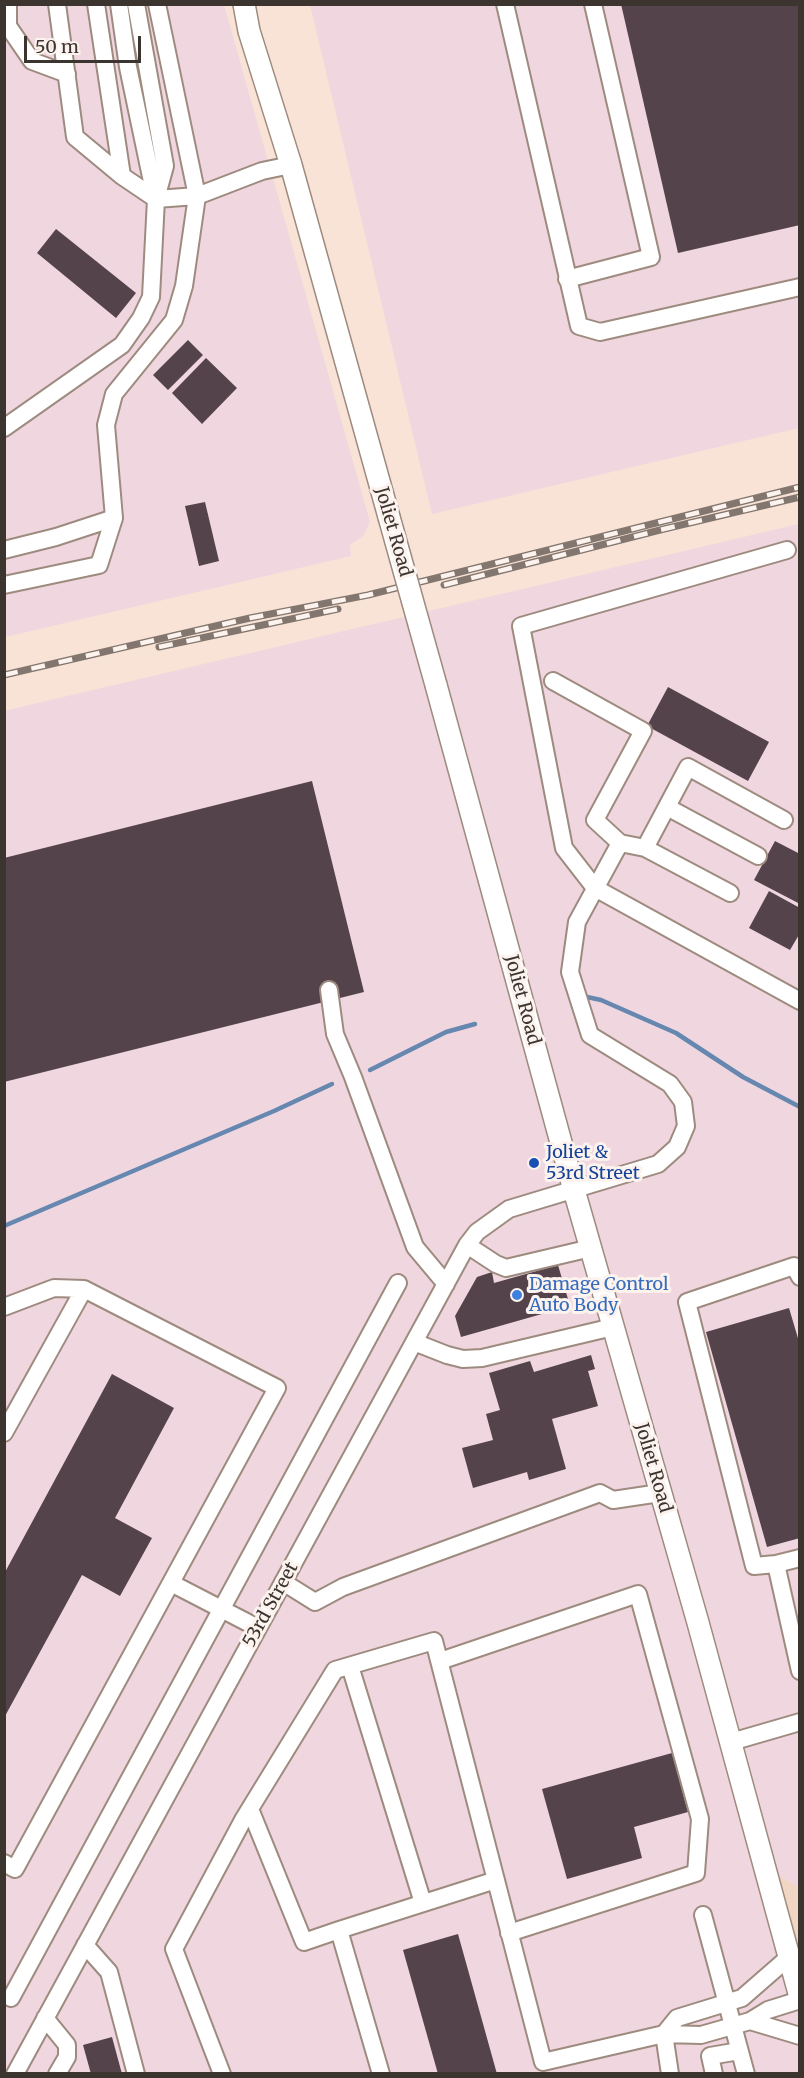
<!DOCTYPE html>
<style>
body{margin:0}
#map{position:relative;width:804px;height:2078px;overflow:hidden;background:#f8e3d6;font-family:Merriweather,serif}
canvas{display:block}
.frame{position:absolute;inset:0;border:6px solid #3c342f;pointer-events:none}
.scale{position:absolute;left:24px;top:36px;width:117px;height:27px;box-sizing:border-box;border:3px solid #3c342f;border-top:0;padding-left:8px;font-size:18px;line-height:21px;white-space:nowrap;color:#3c342f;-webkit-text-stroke:4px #fcf3ee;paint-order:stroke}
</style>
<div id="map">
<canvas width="804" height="2078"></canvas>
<div class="frame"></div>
<div class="scale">50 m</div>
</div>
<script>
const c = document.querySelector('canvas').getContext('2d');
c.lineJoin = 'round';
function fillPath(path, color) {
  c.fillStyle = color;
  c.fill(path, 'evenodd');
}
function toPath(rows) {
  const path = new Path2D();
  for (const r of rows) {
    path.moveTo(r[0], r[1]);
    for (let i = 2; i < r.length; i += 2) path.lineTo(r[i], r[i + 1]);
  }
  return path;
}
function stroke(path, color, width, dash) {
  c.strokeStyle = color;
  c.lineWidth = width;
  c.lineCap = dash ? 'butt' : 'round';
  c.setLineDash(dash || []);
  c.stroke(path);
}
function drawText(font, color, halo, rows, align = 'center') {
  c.font = font + ' Merriweather,serif';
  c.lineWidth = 6;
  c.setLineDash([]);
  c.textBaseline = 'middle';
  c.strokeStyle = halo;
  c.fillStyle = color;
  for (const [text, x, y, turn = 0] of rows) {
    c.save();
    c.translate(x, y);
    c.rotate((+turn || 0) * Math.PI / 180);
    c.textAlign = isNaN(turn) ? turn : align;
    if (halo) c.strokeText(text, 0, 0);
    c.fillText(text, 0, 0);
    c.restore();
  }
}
fillPath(toPath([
 [757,1863,799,1887,799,2014]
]), '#f2d6c4');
fillPath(toPath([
 [4,5,224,5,370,522,363,536,350,545,351,556,5,637],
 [310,5,799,5,799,428,432,514],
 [799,524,799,1887,758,1864,799,2014,799,2073,5,2073,4,711]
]), '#f0d6df');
stroke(toPath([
 [587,997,601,1000,676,1033,743,1077,800,1107],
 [370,1070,446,1032,475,1024],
 [4,1226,274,1111,332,1084]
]), '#6687af', 4.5);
fillPath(toPath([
 [621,4,800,4,800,225,678,253],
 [56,229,136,293,116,318,37,253],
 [188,340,203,355,168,390,153,375],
 [206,358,237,388,202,424,172,393],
 [205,502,219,561,199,566,185,506],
 [668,687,769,742,748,781,647,726],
 [312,781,364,992,4,1082,4,858],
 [775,841,800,854,800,904,754,880],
 [769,891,800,908,800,933,790,950,749,928],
 [558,1265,570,1306,461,1337,455,1316,477,1277,492,1272,494,1283],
 [789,1308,800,1345,800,1538,767,1547,706,1332],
 [591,1355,595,1369,588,1371,598,1406,552,1419,566,1469,529,1480,527,1472,473,1488,462,1448,493,1440,486,1414,500,1410,489,1373,530,1361,534,1372],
 [112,1374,174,1408,115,1518,152,1538,120,1596,82,1575,4,1718,4,1574],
 [672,1753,688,1812,634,1827,642,1858,567,1879,542,1789],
 [458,1934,497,2074,438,2074,403,1950],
 [112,2037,122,2074,91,2074,83,2045]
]), '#55434c');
const minor = toPath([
 [8,4,8,26,32,61,67,74],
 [57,4,75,137,122,176,156,199,197,196,262,171,291,165],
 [96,4,122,176],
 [119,4,128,67,155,196],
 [505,4,579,326,600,332,800,287],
 [567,279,651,257,593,4],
 [4,428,122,345,141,318,151,297,156,199,165,166,136,4],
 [4,550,56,537,114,518,106,425,114,394,174,320,184,286,197,196,157,4],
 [787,550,521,626,564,848,595,888,800,1001],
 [4,585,99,565,114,518],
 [667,807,758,856],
 [620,843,645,848,688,767,784,820],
 [645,848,730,893],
 [329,990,335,1034,353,1077,415,1247,446,1284],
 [467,1245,496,1264,506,1268,591,1248],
 [4,1307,54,1288,84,1289],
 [414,1342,447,1355,463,1359,482,1358,613,1327],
 [4,1433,84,1289,277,1388,15,1869,4,1863],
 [800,1558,776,1564,800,1671],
 [776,1564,754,1566,687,1302,794,1266,800,1277],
 [283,1582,315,1602,343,1587,600,1493,613,1500,660,1493],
 [171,1583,258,1628],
 [440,1661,638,1594,700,1819,696,1873,509,1933],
 [350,1666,423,1903],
 [731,1742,800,1722],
 [250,1809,304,1942,339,1930],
 [703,1915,746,2074],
 [85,1945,109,1972,136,2074],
 [789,1957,742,1998,677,2018,664,2034,701,2035,750,2021,800,2036],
 [11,1998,398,1283],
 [45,2018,67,2045,67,2057,57,2074],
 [750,2021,768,2010,800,2000],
 [15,2074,467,1245,477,1232,509,1209,658,1164,677,1147,686,1126,683,1102,670,1084,590,1035,570,972,577,922,620,843,595,820,643,731,553,681],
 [222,2074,174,1949,243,1820,335,1670,434,1641,543,2062,664,2034,670,2074],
 [381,2074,339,1930,496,1880],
 [714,2074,710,2056,739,2051]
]);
const major = toPath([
 [244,4,249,31,291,165,389,517],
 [436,685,574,1190,697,1619,800,1997]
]);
stroke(minor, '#9e8b7f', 20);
stroke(major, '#9e8b7f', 24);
stroke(minor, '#fff', 16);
stroke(major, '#fff', 21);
const rail = toPath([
 [444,585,664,529,800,497],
 [159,647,338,609],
 [4,675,250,618,368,595,800,487]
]);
stroke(rail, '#83766e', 7);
stroke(rail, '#fcf3ee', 4.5, [14]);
const majorBridge = toPath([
 [389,517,436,685]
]);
stroke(majorBridge, '#9e8b7f', 24, []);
stroke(majorBridge, '#fff', 21);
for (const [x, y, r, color] of [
 [534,1163,6,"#1a4fb4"],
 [517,1295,6,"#3f7fe0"]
]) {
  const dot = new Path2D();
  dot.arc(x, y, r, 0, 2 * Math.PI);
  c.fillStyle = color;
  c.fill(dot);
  stroke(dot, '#fcf3ee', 2);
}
drawText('18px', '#3c342f', '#fcf3ee', [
 ["Joliet Road",393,532,74],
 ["Joliet Road",522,1000,75],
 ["Joliet Road",653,1468,74],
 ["53rd Street",271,1605,-61]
]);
drawText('18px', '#164399', '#fcf3ee', [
 ["Joliet &",546,1153],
 ["53rd Street",546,1174]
], 'left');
drawText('18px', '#366cbe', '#fcf3ee', [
 ["Damage Control",529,1285],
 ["Auto Body",529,1306]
], 'left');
</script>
